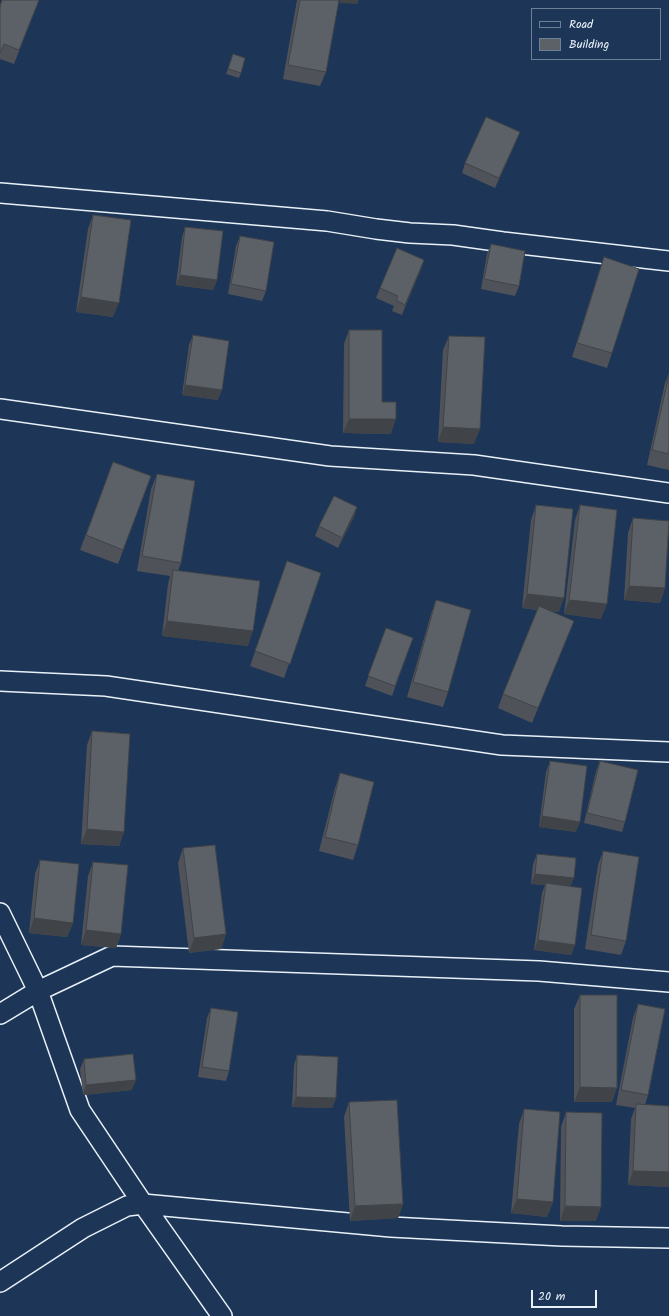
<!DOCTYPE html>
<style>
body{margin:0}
#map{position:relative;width:669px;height:1316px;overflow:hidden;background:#1d3557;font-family:Kalam,sans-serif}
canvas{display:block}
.legend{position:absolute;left:531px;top:8px;width:130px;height:52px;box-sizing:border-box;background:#1d3557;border:1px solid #6e8097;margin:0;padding:5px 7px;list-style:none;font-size:12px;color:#e8f1f8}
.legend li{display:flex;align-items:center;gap:8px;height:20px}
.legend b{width:20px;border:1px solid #6e8097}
.scale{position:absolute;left:531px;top:1290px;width:66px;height:18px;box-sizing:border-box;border:2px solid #e8f1f8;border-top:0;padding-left:5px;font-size:12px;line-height:14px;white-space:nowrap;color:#e8f1f8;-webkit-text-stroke:3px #1d3557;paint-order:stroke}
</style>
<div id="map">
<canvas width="669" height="1316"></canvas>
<ul class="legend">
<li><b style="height:5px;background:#1d3557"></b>Road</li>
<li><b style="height:11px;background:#5c6167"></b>Building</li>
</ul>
<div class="scale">20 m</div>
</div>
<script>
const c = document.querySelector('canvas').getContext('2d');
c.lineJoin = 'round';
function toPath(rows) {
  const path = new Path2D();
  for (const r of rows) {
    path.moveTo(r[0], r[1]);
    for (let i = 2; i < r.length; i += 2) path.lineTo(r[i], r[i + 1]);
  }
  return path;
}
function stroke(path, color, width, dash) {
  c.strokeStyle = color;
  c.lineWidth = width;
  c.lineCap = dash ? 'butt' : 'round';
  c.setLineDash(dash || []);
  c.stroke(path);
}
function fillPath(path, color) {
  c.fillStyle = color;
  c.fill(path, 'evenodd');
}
const street = toPath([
 [0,193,327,221,376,229,410,233,453,235,503,242,669,261],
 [0,409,330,456,474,465,669,493],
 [0,681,106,686,502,745,669,752],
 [0,913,38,991,80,1110,143,1204,222,1316],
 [0,1014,38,991,112,956,539,971,669,982],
 [0,1282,83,1228,127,1206,143,1204,391,1227,562,1236,669,1238]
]);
stroke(street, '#e8f1f8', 22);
stroke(street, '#1d3557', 19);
fillPath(toPath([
 [39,0,14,64,0,59,0,6],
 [297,0,339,0,326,72,320,86,283,79],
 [233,54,241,73,239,78,226,74],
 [516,142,495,188,462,173,465,163],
 [93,215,113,317,76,312,88,229],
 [185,227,217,280,213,290,176,285,182,237],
 [240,236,266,291,262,301,228,294,236,246],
 [491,244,519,286,515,296,481,289,487,254],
 [604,257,612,353,607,368,572,357,599,272],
 [424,260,402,315,392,311,394,306,376,298,380,288],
 [349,330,382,402,391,434,343,433,344,344],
 [193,335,218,400,182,395,189,345],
 [449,336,474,444,438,442,443,350],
 [669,373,669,470,647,465,665,383],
 [113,462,151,476,118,564,80,550],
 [157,474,181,563,178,571,248,646,162,636,168,584,170,576,137,571,151,489],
 [536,505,559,612,551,611,568,635,532,723,498,708,503,694,537,610,522,608,531,520],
 [580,505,601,619,564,614,575,520],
 [357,507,354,517,338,548,315,536,319,526],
 [633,518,665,588,660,603,624,600,628,533],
 [287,561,321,573,284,678,250,666],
 [436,600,448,692,443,707,407,697,431,614],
 [386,628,413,638,392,696,365,686],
 [92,731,124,832,119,846,81,844,87,745],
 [550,761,576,832,539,827,546,772],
 [600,761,625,822,622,832,584,823,596,771],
 [340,773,358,845,353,860,319,851,335,788],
 [183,848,226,934,221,949,189,953,178,863],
 [603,851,626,941,621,955,585,949,598,865],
 [537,854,570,887,575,945,571,955,534,950,542,893,545,885,531,884,533,864],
 [40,860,73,923,67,937,29,933,35,874],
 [93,862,121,934,116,948,81,945,88,876],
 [580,995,612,1102,574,1102,574,1009],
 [638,1004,648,1095,645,1105,669,1106,669,1187,628,1185,631,1119,635,1108,616,1105,633,1018],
 [211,1008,229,1071,226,1081,198,1077,207,1018],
 [297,1055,336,1098,332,1108,292,1107,294,1065],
 [84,1059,132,1090,83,1095,80,1069],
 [349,1102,403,1204,398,1218,350,1221,344,1117],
 [524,1109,553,1202,547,1217,511,1213,519,1124],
 [566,1112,596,1221,560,1221,561,1127]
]), '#4f5359');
fillPath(toPath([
 [340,0,359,0,357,4,339,3],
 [520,132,516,142,495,188,499,178],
 [424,260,421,270,402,315,405,305],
 [180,275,217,280,213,290,176,285],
 [81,297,119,303,113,317,76,312],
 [185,385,222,390,218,400,182,395],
 [349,419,396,419,391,434,343,433],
 [443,427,480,429,474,444,438,442],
 [357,507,354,517,338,548,342,538],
 [629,586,665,588,660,603,624,600],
 [527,594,564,598,559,612,522,608],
 [569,600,607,604,601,619,564,614],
 [167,621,253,631,248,646,162,636],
 [542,816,580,822,576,832,539,827],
 [87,829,124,832,119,846,81,844],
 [535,874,574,878,570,888,546,883,545,885,531,884],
 [34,918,73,923,67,937,29,933],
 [86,930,121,934,116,948,81,945],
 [226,934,221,949,189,953,194,938],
 [538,940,575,945,571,955,534,950],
 [136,1080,132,1090,83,1095,86,1085],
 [580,1087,617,1088,612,1102,574,1102],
 [296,1097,336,1098,332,1108,292,1107],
 [633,1171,669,1172,669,1187,628,1185],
 [517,1199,553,1202,547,1217,511,1213],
 [403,1204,398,1218,350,1221,355,1206],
 [565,1206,601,1207,596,1221,560,1221]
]), '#404448');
const building = toPath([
 [2,0,39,0,19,50,4,44,0,53,0,6,2,0],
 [300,0,339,0,326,72,288,65,300,0],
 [233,54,245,58,241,73,228,69,233,54],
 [486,117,520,132,499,178,465,163,486,117],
 [93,215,131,220,119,303,81,297,93,215],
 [185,227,223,231,217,280,180,275,185,227],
 [240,236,274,242,266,291,231,284,240,236],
 [491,244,525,251,519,286,484,279,491,244],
 [397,248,424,260,405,305,396,300,398,296,380,288,397,248],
 [604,257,639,269,612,353,577,343,604,257],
 [349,330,382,330,382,402,396,402,396,419,349,419,349,330],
 [193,335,229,341,222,390,185,385,193,335],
 [449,336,485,337,480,429,443,427,449,336],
 [669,375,669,454,652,450,669,375],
 [113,462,151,476,123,550,86,535,113,462],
 [157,474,195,481,181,563,142,556,157,474],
 [334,496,357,507,342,538,319,526,334,496],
 [536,505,573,509,564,598,527,594,536,505],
 [580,505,617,510,607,604,569,600,580,505],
 [633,518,669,521,665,588,629,586,633,518],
 [287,561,321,573,290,664,255,651,287,561],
 [173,570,260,581,253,631,167,621,173,570],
 [436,600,471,610,448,692,413,682,436,600],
 [539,606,574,621,538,708,503,694,539,606],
 [386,628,413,638,395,686,368,676,386,628],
 [92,731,130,734,124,832,87,829,92,731],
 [550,761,587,766,580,822,542,816,550,761],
 [600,761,638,770,625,822,587,813,600,761],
 [340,773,374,782,358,845,325,837,340,773],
 [215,845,226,934,194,938,183,848,215,845],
 [603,851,639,857,626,941,591,935,603,851],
 [537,854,576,858,574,878,535,874,537,854],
 [40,860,79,864,73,923,34,918,40,860],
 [93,862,128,865,121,934,86,930,93,862],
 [546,883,582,888,575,945,538,940,546,883],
 [580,995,617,995,617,1088,580,1087,580,995],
 [638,1004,665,1009,648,1095,621,1090,638,1004],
 [211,1008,238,1012,229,1071,202,1067,211,1008],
 [133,1054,136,1080,86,1085,84,1059,133,1054],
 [297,1055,338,1057,336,1098,296,1097,297,1055],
 [397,1100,403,1204,355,1206,349,1102,397,1100],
 [636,1104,669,1106,669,1172,633,1171,636,1104],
 [524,1109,560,1112,553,1202,517,1199,524,1109],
 [566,1112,602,1113,601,1207,565,1206,566,1112]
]);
fillPath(building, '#5c6167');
stroke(building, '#404448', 1);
</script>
